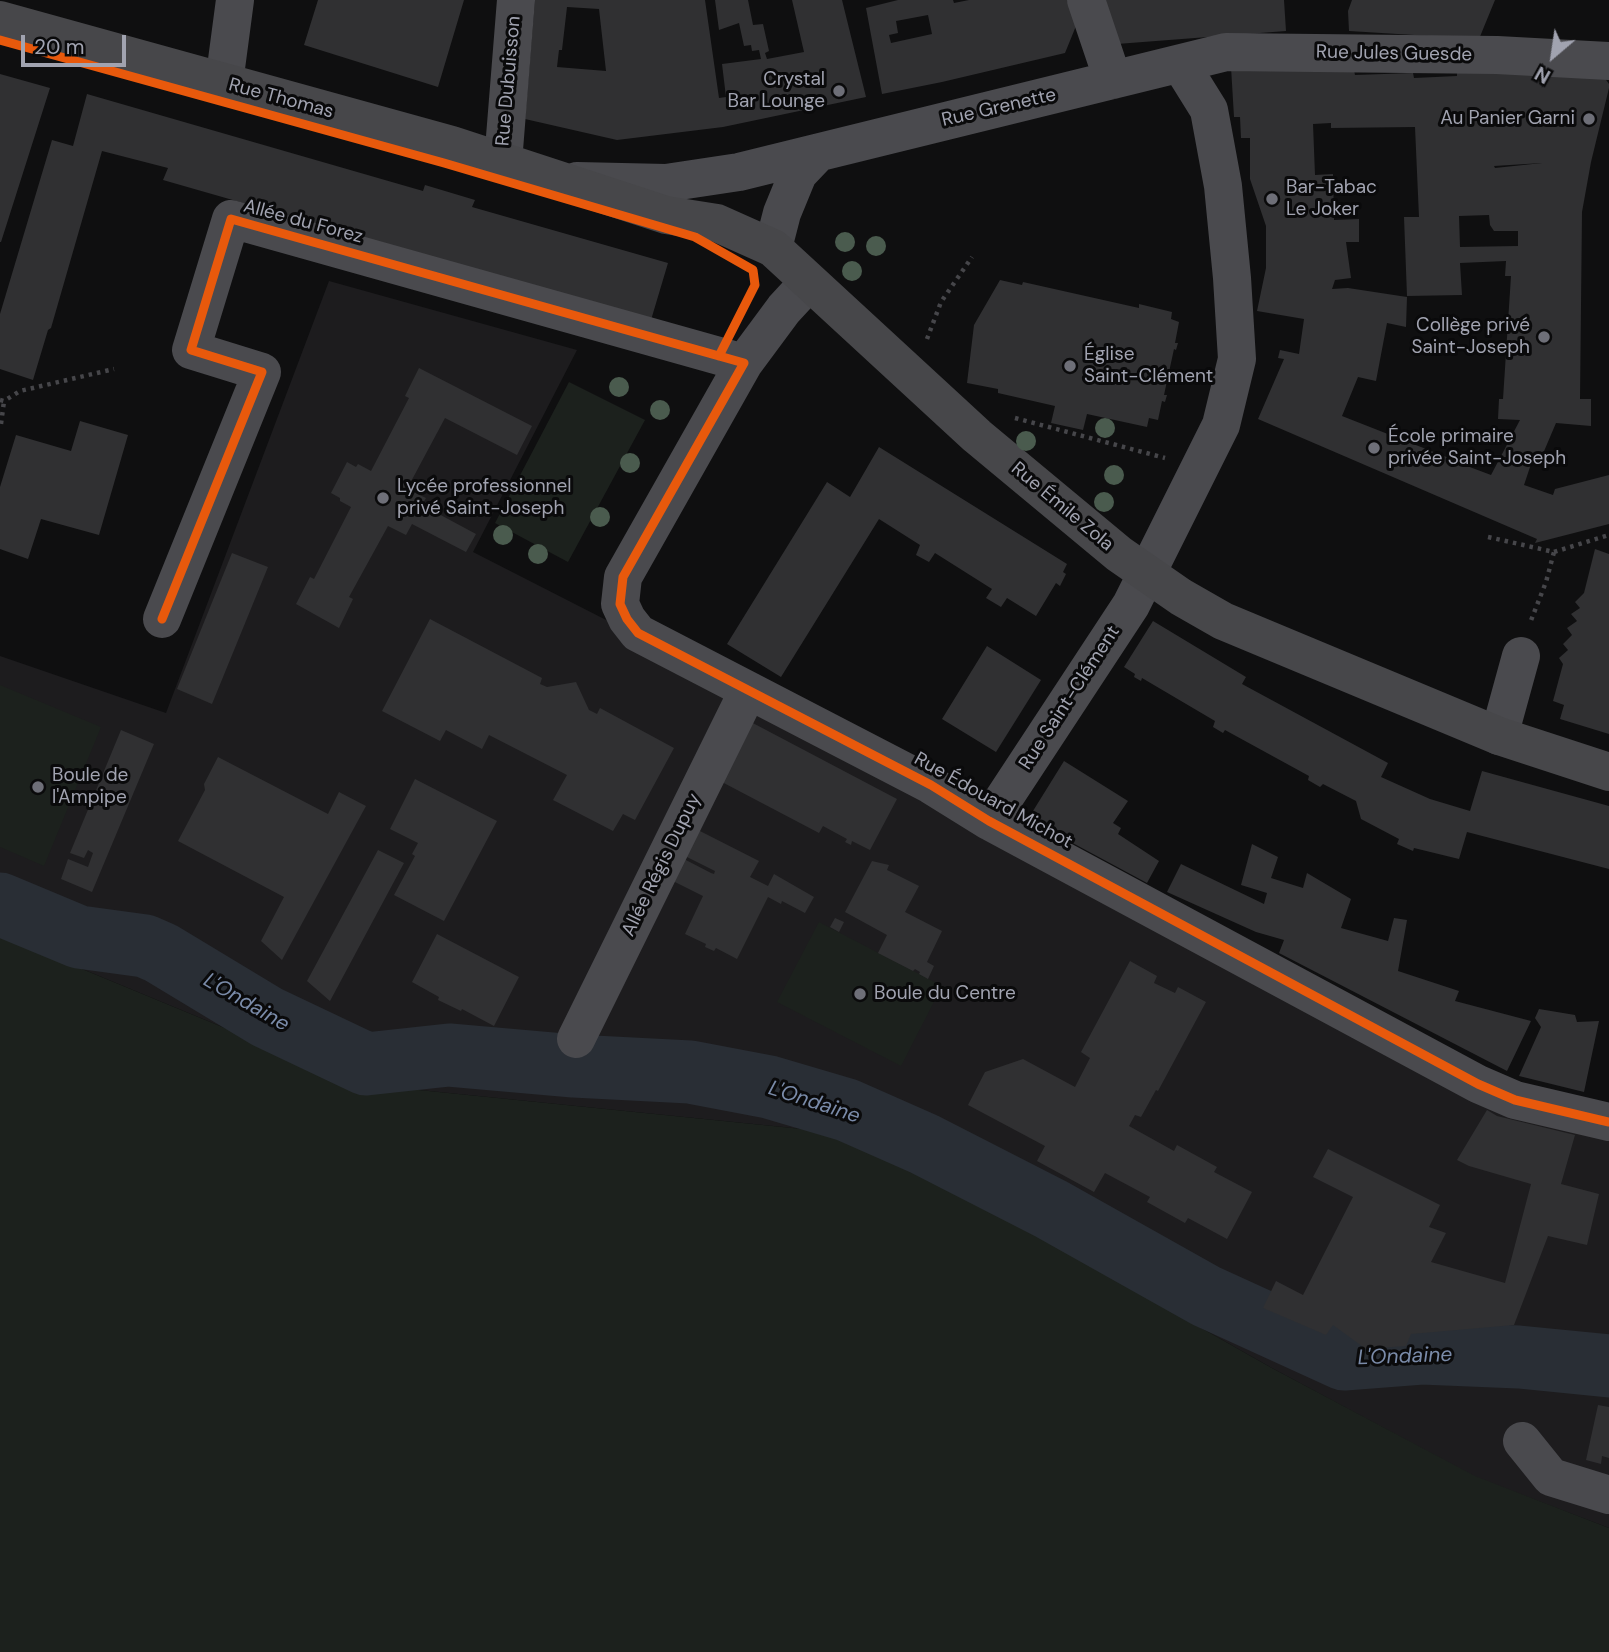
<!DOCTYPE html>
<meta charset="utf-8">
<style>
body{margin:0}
#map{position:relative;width:1609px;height:1652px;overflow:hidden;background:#0f0f10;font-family:"DM Sans",sans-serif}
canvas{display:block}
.north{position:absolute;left:1518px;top:21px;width:70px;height:70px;-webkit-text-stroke:5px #0a0a0b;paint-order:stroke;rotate:209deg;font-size:19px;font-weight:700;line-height:28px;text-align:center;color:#a1a3b0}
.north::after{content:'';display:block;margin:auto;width:24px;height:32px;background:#a1a3b0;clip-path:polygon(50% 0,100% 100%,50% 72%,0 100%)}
.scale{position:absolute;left:21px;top:35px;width:105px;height:32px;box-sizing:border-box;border:4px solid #a1a3b0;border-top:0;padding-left:9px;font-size:21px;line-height:24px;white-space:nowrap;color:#a1a3b0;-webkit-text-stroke:5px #0a0a0b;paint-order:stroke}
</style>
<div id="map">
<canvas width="1609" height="1652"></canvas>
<div class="north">N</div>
<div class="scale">20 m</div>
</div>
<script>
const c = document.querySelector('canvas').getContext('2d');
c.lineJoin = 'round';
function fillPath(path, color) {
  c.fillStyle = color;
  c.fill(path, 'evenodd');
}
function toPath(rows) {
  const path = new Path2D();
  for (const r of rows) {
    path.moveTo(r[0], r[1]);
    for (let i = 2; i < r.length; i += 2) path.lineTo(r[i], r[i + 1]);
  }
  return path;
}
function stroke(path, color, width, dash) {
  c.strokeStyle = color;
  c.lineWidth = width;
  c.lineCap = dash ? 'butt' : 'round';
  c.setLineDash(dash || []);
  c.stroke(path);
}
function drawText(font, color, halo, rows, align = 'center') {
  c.font = font + ' "DM Sans",sans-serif';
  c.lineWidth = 6;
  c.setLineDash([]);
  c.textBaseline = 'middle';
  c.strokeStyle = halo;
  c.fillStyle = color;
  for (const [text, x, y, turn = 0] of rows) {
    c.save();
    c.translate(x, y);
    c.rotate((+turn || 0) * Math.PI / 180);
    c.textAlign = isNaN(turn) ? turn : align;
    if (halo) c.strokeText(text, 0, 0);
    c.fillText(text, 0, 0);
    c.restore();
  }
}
fillPath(toPath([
 [329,281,577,350,473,552,1507,1080,1609,1106,1609,1528,1475,1477,1270,1367,861,1135,360,1084,0,935,0,656,166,713]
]), '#1d1c1e');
fillPath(toPath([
 [569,382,645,420,568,562,495,523],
 [0,685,101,727,44,866,0,847],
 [819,922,942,986,901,1066,777,1002],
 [0,935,360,1084,861,1135,1270,1367,1475,1476,1609,1528,1609,1652,0,1652]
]), '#1c211d');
stroke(toPath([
 [0,904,79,937,145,946,161,953,267,1017,366,1064,449,1055,574,1066,690,1072,769,1087,847,1110,924,1144,1051,1209,1206,1296,1344,1359,1422,1353,1519,1357,1609,1366]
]), '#292e35', 63);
fillPath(toPath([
 [318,0,464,0,438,87,304,45],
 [535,0,705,0,719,98,726,97,722,64,761,59,759,50,752,51,751,45,744,46,739,23,719,30,715,0,748,0,753,25,763,24,769,51,765,53,767,59,804,52,792,0,842,0,866,97,723,127,617,140,525,119],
 [567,7,599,9,606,71,557,67,559,50,562,50],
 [898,0,953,0,954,3,969,0,1067,0,1076,26,1065,53,942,82,882,94,866,8],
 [928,15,932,34,891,43,889,35,898,33,896,21],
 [1101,0,1284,0,1286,31,1117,44],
 [1352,0,1495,0,1479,39,1349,31,1348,11],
 [1231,67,1354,70,1355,75,1413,73,1414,78,1457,76,1457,70,1602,74,1609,84,1609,88,1591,162,1582,212,1580,399,1591,399,1591,426,1556,423,1539,463,1531,464,1524,485,1553,495,1555,489,1609,475,1609,524,1535,543,1537,539,1258,419,1284,359,1278,358,1280,350,1299,354,1304,319,1257,311,1266,268,1266,226,1250,179,1250,138,1241,138,1240,117,1234,117],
 [1331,123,1331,128,1415,127,1419,217,1404,217,1407,296,1462,295,1460,263,1506,261,1505,276,1511,276,1503,399,1499,399,1498,419,1520,420,1491,475,1467,466,1470,458,1465,456,1462,463,1403,440,1405,432,1401,431,1398,438,1342,416,1358,377,1376,381,1387,323,1406,327,1407,297,1348,288,1332,289,1335,280,1351,278,1346,242,1359,242,1359,219,1334,220,1333,174,1315,175,1313,124],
 [1542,163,1495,168,1494,166],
 [1489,215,1490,225,1494,231,1518,231,1518,246,1460,247,1459,216],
 [0,74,50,88,1,242,0,242],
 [87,94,423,191,425,185,475,200,472,207,668,263,651,320,163,180,168,168,102,151,51,328,48,330,33,380,0,369,0,314,52,140,73,146],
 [1000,280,1022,285,1023,282,1139,308,1139,304,1172,312,1171,319,1179,322,1175,343,1178,343,1176,350,1174,349,1164,395,1167,395,1165,402,1162,401,1158,420,1149,418,1147,427,1087,414,1083,430,1051,423,1055,406,998,393,998,389,967,383,974,325],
 [419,368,532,426,517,455,445,418,407,489,426,498,422,505,476,534,466,552,412,524,406,535,388,526,349,597,353,599,339,628,296,604,310,577,314,579,351,507,340,501,340,498,331,493,347,462,356,467,358,464,371,471,409,398,405,396],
 [80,421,128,435,99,535,41,519,28,559,0,549,0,487,16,435,71,451],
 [879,447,1067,564,1063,572,1066,574,1060,586,1056,583,1036,616,1007,598,1001,607,986,598,992,589,935,553,929,562,916,555,920,545,879,519,781,677,727,644,827,482,850,497],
 [1595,549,1609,554,1609,734,1560,719,1564,705,1553,701,1563,664,1559,658,1568,650,1563,644,1572,635,1567,628,1577,621,1571,614,1580,608,1575,602,1584,593],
 [232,553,268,567,212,704,177,689],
 [430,619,542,678,540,684,547,687,576,682,589,710,597,714,600,708,674,748,635,820,623,814,613,831,553,800,567,775,489,735,482,749,446,730,440,741,382,711],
 [1153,621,1246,677,1242,684,1388,763,1381,777,1430,799,1470,811,1482,771,1609,806,1609,869,1467,832,1459,859,1414,848,1413,851,1397,844,1399,839,1361,819,1356,801,1323,784,1320,787,1308,780,1309,776,1225,730,1223,733,1213,727,1215,721,1142,678,1141,681,1134,677,1135,674,1124,667],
 [987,646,1041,680,996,752,942,719],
 [749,721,897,799,870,850,852,841,851,845,845,842,847,839,823,826,819,833,720,781],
 [121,730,154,744,92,892,61,879,68,859,88,867,93,853,88,850,84,858,70,853],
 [218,757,328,814,339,792,366,806,282,960,261,941,284,897,178,841,205,790,204,784],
 [1064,761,1128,801,1113,823,1121,828,1118,834,1159,861,1147,883,1028,819],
 [415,779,497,821,444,921,394,895,415,856,412,854,418,843,390,829],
 [696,829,759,861,750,877,768,886,774,874,814,897,805,913,782,901,781,904,768,897,737,959,716,948,714,951,705,947,706,944,685,934,703,896,671,880,682,858,711,873,714,874,715,871,683,855],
 [1252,844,1278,857,1271,878,1303,888,1307,873,1351,899,1341,928,1388,941,1394,918,1407,920,1398,971,1459,991,1455,1001,1531,1021,1507,1071,1279,953,1284,940,1256,932,1167,892,1181,864,1264,904,1267,893,1241,885],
 [378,850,404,863,330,1001,307,981],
 [872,861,889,865,887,870,919,886,905,912,942,931,927,962,934,966,928,979,919,974,920,972,915,969,913,971,878,953,887,935,845,912],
 [835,918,844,922,839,932,830,927],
 [437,934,519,977,494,1026,462,1009,461,1011,438,1000,439,997,412,982],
 [1130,961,1157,976,1154,983,1175,993,1178,987,1206,1002,1158,1091,1156,1090,1141,1117,1135,1115,1129,1126,1174,1151,1177,1145,1217,1167,1214,1172,1252,1192,1227,1239,1188,1218,1185,1223,1147,1202,1150,1197,1105,1173,1094,1192,1037,1161,1045,1146,968,1105,985,1072,1023,1059,1075,1087,1090,1058,1081,1052],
 [1539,1009,1575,1015,1577,1022,1599,1021,1584,1092,1519,1076,1541,1027,1535,1018],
 [1487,1110,1497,1116,1575,1135,1561,1184,1599,1194,1587,1245,1548,1236,1514,1325,1411,1334,1406,1346,1366,1349,1333,1325,1326,1335,1263,1308,1276,1281,1303,1295,1353,1197,1313,1177,1328,1149,1440,1205,1429,1227,1446,1233,1431,1262,1505,1283,1531,1184,1469,1166,1457,1160],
 [1598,1405,1609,1407,1609,1458,1602,1456,1601,1464,1586,1460]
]), '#303032');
stroke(toPath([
 [927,339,941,302,972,257],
 [0,400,4,401,20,391,114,369],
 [1015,418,1165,458],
 [1,424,4,401],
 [1488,537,1554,552,1546,582,1530,623],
 [1554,552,1609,535]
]), '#46464a', 4.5, [3.5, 5]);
stroke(toPath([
 [1086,0,1113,80],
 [224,83,235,0],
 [503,162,516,0],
 [577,181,666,183,739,172,1226,52,1497,55,1609,61],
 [773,248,782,213,798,174,818,153],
 [808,283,784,309,744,363,623,577,620,604,627,619,638,633,931,785,989,821,1478,1084,1515,1100,1609,1122],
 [162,619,262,372,191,350,231,219,744,363],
 [1499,736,1521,656],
 [989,821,1131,605,1221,425,1237,359,1232,278,1223,186,1209,110,1181,65],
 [576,1039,748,691],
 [1522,1441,1551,1477,1609,1495]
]), '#4a4a4e', 38);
stroke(toPath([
 [0,20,452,145,666,215,717,223,773,248,977,436,1119,554,1181,597,1223,621,1499,736,1609,772]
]), '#47474a', 38);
stroke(toPath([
 [0,40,444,163,695,237,753,270,755,285,719,356],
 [162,619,262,372,191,350,231,219,744,363,623,577,620,604,627,619,638,633,931,785,989,821,1478,1084,1515,1100,1609,1122]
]), '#e8590c', 9);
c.fillStyle = '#4a5b4e';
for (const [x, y] of [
 [845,242],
 [876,246],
 [852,271],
 [619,387],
 [660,410],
 [1105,428],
 [1026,441],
 [630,463],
 [1114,475],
 [1104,502],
 [600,517],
 [503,535],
 [538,554]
]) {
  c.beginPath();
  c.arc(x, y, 10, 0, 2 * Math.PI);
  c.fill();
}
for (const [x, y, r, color] of [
 [839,91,7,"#6e6f78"],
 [1589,119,7,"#6e6f78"],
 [1272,199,7,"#6e6f78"],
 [1544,337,7,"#6e6f78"],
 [1070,366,7,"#6e6f78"],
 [1374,448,7,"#6e6f78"],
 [383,498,7,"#6e6f78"],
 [38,787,7,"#6e6f78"],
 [860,994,7,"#6e6f78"]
]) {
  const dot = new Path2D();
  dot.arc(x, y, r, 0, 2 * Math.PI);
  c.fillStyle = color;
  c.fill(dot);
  stroke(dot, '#0a0a0b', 2.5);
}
drawText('19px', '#a1a3b0', '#0a0a0b', [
 ["Rue Jules Guesde",1394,54,1],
 ["Rue Dubuisson",509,81,-85],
 ["Rue Thomas",281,99,15],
 ["Rue Grenette",999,108,-13],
 ["Allée du Forez",303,222,15],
 ["Rue Émile Zola",1062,507,40],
 ["Rue Saint-Clément",1070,698,-57],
 ["Rue Édouard Michot",993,801,29],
 ["Allée Régis Dupuy",662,865,-64]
]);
drawText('19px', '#a1a3b0', '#0a0a0b', [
 ["Crystal",825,80,"right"],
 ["Bar Lounge",825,102,"right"],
 ["Au Panier Garni",1575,119,"right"],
 ["Bar-Tabac",1286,188],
 ["Le Joker",1286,210],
 ["Collège privé",1530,326,"right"],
 ["Saint-Joseph",1530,348,"right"],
 ["Église",1084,355],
 ["Saint-Clément",1084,377],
 ["École primaire",1388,437],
 ["privée Saint-Joseph",1388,459],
 ["Lycée professionnel",397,487],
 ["privé Saint-Joseph",397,509],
 ["Boule de",52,776],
 ["l'Ampipe",52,798],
 ["Boule du Centre",874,994]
], 'left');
drawText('italic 21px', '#7a8ba9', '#0a0a0b', [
 ["L'Ondaine",246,1003,30],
 ["L'Ondaine",814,1103,18],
 ["L'Ondaine",1405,1357,-2]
]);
</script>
